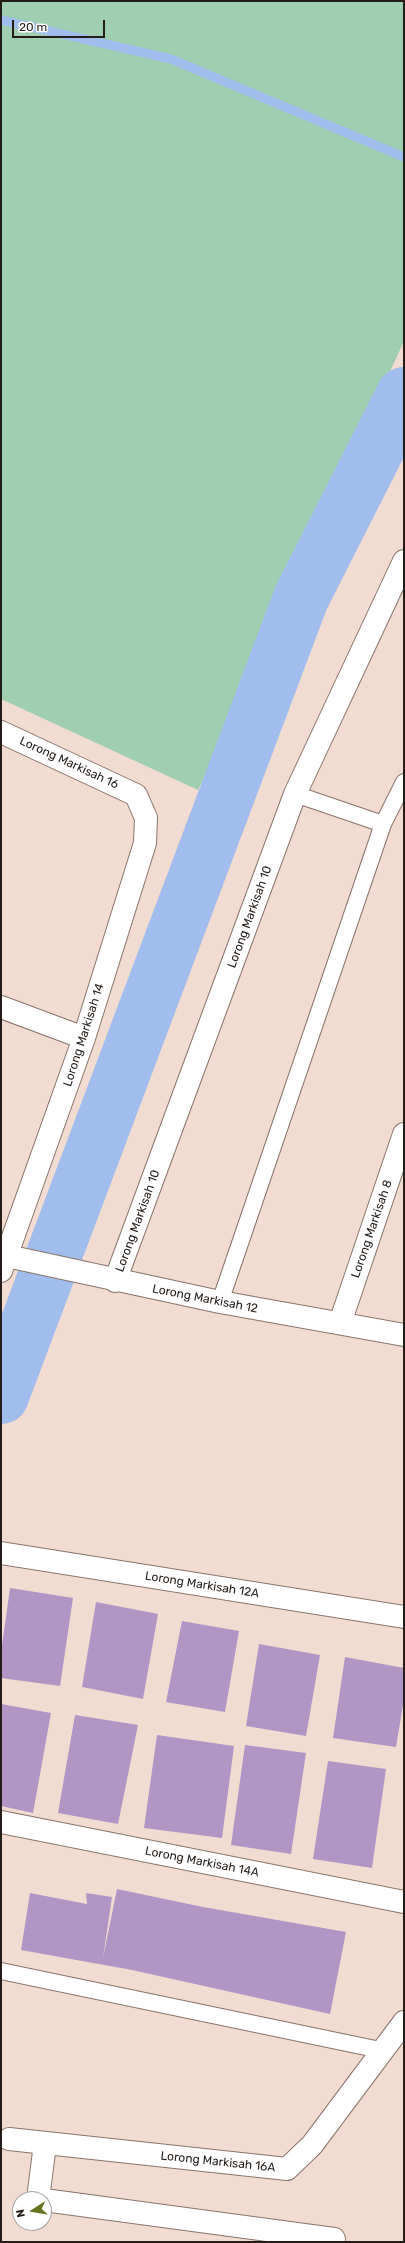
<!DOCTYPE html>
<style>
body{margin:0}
#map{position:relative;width:405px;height:2243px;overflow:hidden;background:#f2dcd1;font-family:Rubik,sans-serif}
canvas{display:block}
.frame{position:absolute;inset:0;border:2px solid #231c18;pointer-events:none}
.north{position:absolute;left:12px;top:2191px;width:40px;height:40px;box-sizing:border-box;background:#fff;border:1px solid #a7a4a3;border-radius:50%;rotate:258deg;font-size:11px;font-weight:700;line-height:16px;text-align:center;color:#231c18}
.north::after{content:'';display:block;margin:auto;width:14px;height:18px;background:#66731f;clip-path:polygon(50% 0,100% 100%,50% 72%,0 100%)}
.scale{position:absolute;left:12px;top:20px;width:93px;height:18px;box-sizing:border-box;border:2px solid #231c18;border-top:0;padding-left:5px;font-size:12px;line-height:14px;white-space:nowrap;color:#231c18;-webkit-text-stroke:3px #fff;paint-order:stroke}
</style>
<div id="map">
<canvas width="405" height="2243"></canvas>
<div class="frame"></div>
<div class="north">N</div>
<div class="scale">20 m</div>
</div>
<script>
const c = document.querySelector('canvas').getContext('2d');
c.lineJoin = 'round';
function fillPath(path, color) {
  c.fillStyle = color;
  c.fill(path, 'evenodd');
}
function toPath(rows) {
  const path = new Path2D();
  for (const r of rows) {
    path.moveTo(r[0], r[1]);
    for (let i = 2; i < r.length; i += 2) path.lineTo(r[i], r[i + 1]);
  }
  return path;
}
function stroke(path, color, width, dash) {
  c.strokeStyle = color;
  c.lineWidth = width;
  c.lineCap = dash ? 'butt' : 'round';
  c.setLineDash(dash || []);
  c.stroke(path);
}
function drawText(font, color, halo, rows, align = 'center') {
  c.font = font + ' Rubik,sans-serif';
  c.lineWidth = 3;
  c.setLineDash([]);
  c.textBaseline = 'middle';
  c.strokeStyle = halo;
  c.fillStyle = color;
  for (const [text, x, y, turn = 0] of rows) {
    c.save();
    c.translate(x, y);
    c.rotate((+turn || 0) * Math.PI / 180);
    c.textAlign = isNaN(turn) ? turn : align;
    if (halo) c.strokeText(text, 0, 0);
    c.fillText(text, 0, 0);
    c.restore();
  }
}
fillPath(toPath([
 [1,1,404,1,404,341,198,790,1,699]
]), '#a0ceb1');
stroke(toPath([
 [1,20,171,59,404,157]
]), '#a0bded', 9);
stroke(toPath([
 [1,1396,301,598,404,395]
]), '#a0bded', 56);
fillPath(toPath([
 [10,1588,73,1598,60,1686,1,1678,1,1653],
 [96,1602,158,1614,143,1699,82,1687],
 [182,1621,239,1631,225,1712,166,1702],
 [259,1644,320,1655,306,1736,246,1726],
 [345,1657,404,1668,404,1699,396,1747,333,1738],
 [1,1704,51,1713,33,1813,1,1806],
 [75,1715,138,1725,118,1824,58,1813],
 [157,1735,234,1746,222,1838,144,1828],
 [245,1745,306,1753,291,1854,231,1845],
 [328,1761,386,1769,372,1868,313,1859],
 [117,1889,203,1907,346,1932,330,2014,132,1970,21,1950,30,1893,87,1904,86,1893,112,1897,103,1958]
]), '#b095c5');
const lane = toPath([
 [295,794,383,824],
 [220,1302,383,824,404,782],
 [1,1971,385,2051]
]);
const street = toPath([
 [1,732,136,795,146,818,145,843,84,1038,1,1271],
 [1,1007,84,1038],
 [7,1256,220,1302,404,1335],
 [115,1281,295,794,404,561],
 [340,1323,404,1134],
 [1,1553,404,1617],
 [1,1822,404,1902],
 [9,2139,287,2169,312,2145,404,2022],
 [38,2199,45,2144],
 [44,2200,334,2239]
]);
stroke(lane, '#87746a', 18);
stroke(street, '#87746a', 24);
stroke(lane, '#fff', 16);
stroke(street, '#fff', 22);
drawText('12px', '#231c18', '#fff', [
 ["Lorong Markisah 16",69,763,25],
 ["Lorong Markisah 10",250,917,-70],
 ["Lorong Markisah 14",84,1035,-72],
 ["Lorong Markisah 10",138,1221,-70],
 ["Lorong Markisah 8",372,1229,-71],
 ["Lorong Markisah 12",205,1299,11],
 ["Lorong Markisah 12A",202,1585,9],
 ["Lorong Markisah 14A",202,1862,11],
 ["Lorong Markisah 16A",218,2162,6]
]);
</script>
